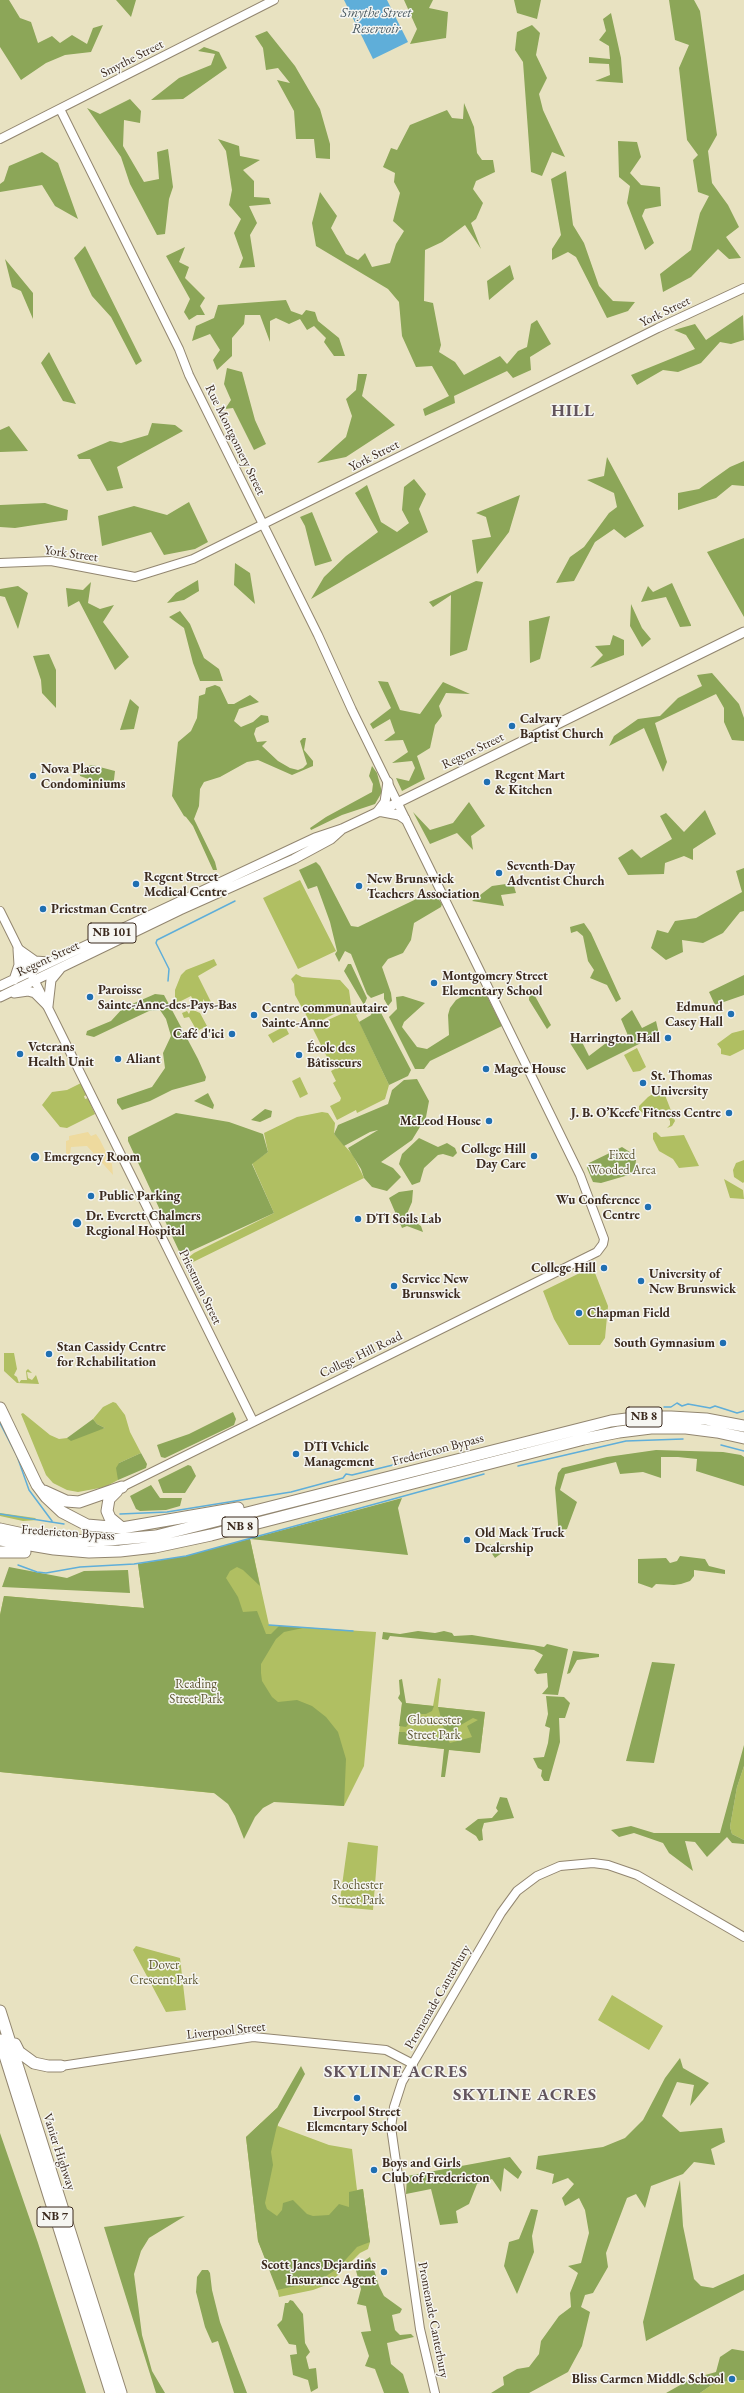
<!DOCTYPE html>
<meta charset="utf-8">
<style>
body{margin:0}
canvas{display:block;background:#e8e2c1}
</style>
<canvas width="744" height="2393"></canvas>
<script>
const c = document.querySelector('canvas').getContext('2d');
c.lineJoin = 'round';
function fillPath(path, color) {
  c.fillStyle = color;
  c.fill(path, 'evenodd');
}
function toPath(rows) {
  const path = new Path2D();
  for (const r of rows) {
    path.moveTo(r[0], r[1]);
    for (let i = 2; i < r.length; i += 2) path.lineTo(r[i], r[i + 1]);
  }
  return path;
}
function stroke(path, color, width, dash) {
  c.strokeStyle = color;
  c.lineWidth = width;
  c.lineCap = dash ? 'butt' : 'round';
  c.setLineDash(dash || []);
  c.stroke(path);
}
function drawText(font, color, halo, rows, align = 'center') {
  c.font = font + ' "EB Garamond",serif';
  c.lineWidth = 3;
  c.setLineDash([]);
  c.textBaseline = 'middle';
  c.strokeStyle = halo;
  c.fillStyle = color;
  for (const [text, x, y, turn = 0] of rows) {
    c.save();
    c.translate(x, y);
    c.rotate((+turn || 0) * Math.PI / 180);
    c.textAlign = isNaN(turn) ? turn : align;
    if (halo) c.strokeText(text, 0, 0);
    c.fillText(text, 0, 0);
    c.restore();
  }
}
fillPath(toPath([
 [300,880,336,951,298,969,263,898],
 [214,959,217,965,198,976,212,1004,206,1003,203,999,203,1003,193,1000,191,996,179,1002,179,1007,175,1000,175,990,181,975,186,970],
 [296,974,302,977,340,980,349,990,351,1005,315,1024,310,1022,295,995,294,984,291,979],
 [357,1007,360,1013,356,1015,389,1085,385,1099,357,1113,356,1110,337,1120,330,1106,340,1101,341,1098,333,1083,336,1081,331,1071,348,1062,347,1059,331,1065,312,1027],
 [191,1009,200,1013,207,1026,197,1031,189,1017,184,1018,182,1013,187,1011,189,1014],
 [285,1026,289,1034,273,1043,268,1035],
 [744,1030,744,1049,730,1056,721,1054,721,1049,717,1044,732,1033],
 [637,1048,646,1067,640,1071,633,1072,624,1055],
 [300,1077,308,1094,300,1098,292,1081],
 [81,1083,87,1095,84,1096,85,1099,88,1098,95,1114,67,1128,60,1127,42,1105,52,1092,67,1090],
 [656,1092,665,1095,675,1121,672,1126,667,1128,670,1125,670,1121,663,1109,653,1114,651,1111,644,1114,639,1110,639,1106,648,1097],
 [322,1112,328,1113,335,1123,334,1134,353,1155,364,1178,185,1266,183,1262,194,1253,274,1213,252,1163,268,1152,264,1133,297,1117],
 [656,1132,661,1137,684,1135,699,1166,679,1168,673,1159,659,1151,653,1139,653,1133],
 [744,1160,744,1182,743,1183,734,1177,733,1170,736,1163],
 [724,1179,743,1190,744,1199,730,1198],
 [586,1270,595,1273,608,1306,605,1338,600,1345,569,1345,554,1319,543,1291],
 [4,1353,14,1353,17,1369,14,1375,17,1377,19,1383,21,1380,27,1380,26,1371,28,1369,32,1373,27,1372,28,1378,32,1380,36,1375,39,1384,17,1383,4,1371],
 [113,1402,116,1403,125,1415,130,1432,141,1453,119,1463,118,1480,105,1487,78,1492,67,1490,53,1483,46,1475,21,1414,23,1413,50,1435,59,1439,67,1438,105,1428,97,1424,93,1419,103,1407],
 [0,1513,35,1518,37,1520,23,1521,0,1516],
 [250,1539,269,1625,376,1632,364,1766,344,1806,0,1772,0,1615,4,1596,144,1608,138,1564,186,1556],
 [438,1678,441,1679,438,1707,485,1712,480,1753,398,1744,402,1703,433,1706],
 [744,1766,744,1840,732,1834,730,1827,737,1787],
 [348,1842,378,1846,373,1910,339,1907],
 [136,1946,180,1958,186,2010,166,2012,133,1950],
 [612,1995,663,2026,649,2050,598,2020],
 [277,2108,278,2126,329,2145,352,2149,357,2190,363,2189,370,2242,368,2249,360,2253,329,2284,313,2290,279,2297,276,2284,258,2241,246,2137],
 [744,2380,744,2393,700,2393,713,2384,727,2381]
]), '#b0bf62');
fillPath(toPath([
 [0,0,9,0,20,18,31,22,38,43,52,36,60,43,72,35,87,44,93,28,103,25,91,52,65,55,46,63,21,80,0,47],
 [116,0,136,0,131,17],
 [404,0,433,0,429,8,448,12,446,38,410,44,417,29],
 [514,0,541,0,537,19,517,13],
 [669,0,694,0,700,11,717,135,708,151,712,183,728,205,739,227,726,237,741,258,729,259,718,249,691,277,663,292,660,274,691,250,700,213,709,196,698,192,693,160,698,155,687,140,679,68,689,45,675,40],
 [611,13,621,58,623,83,595,81,610,75,609,64,589,63,589,57,610,59,609,46,599,40,606,31,603,19],
 [532,25,540,33,536,55,547,78,539,94,543,110,565,157,552,152,542,176,531,172,523,62,515,50,517,32],
 [267,31,295,66,320,109,330,144,330,159,316,158,314,139,296,139,294,111,277,80,290,83,278,68,266,70,263,48,255,36],
 [204,47,219,52,227,68,183,99,151,100,179,78,211,65,215,54,198,51],
 [130,99,141,111,140,123,124,120,123,146,144,182,159,179,157,152,168,149,173,187,169,199,165,234,157,235,130,184,121,157,87,108,100,114],
 [464,103,474,127,477,153,482,160,493,160,495,172,476,181,473,189,483,203,476,219,471,223,481,249,465,225,442,242,425,250,424,301,433,303,441,345,439,352,455,362,464,375,500,356,507,364,518,351,527,347,531,324,537,320,551,344,530,357,531,370,513,378,507,371,454,396,455,403,425,416,423,409,449,396,432,366,416,367,402,336,399,302,388,289,316,246,312,223,320,192,337,216,331,228,346,254,358,260,365,253,372,267,390,263,396,244,404,231,393,221,400,193,394,182,395,173,383,167,391,148,397,150,410,125,447,110,452,118,463,119],
 [218,139,239,146,240,156,260,160,243,170,254,181,254,197,269,198,271,204,249,206,257,223,250,235,255,267,239,268,243,258,234,233,241,219,229,205,232,190,226,151],
 [618,141,637,142,641,157,630,173,641,185,660,187,661,206,645,209,642,216,654,243,645,250,627,203,630,186,619,177],
 [42,152,58,163,78,219,55,206,42,185,0,192,0,184,4,181,9,166],
 [566,171,573,225,584,243,599,286,613,301,635,302,628,311,607,318,576,257,568,252,552,260,552,249,561,235,551,179],
 [85,246,142,361,136,365,111,317,92,296,74,258],
 [185,247,179,262,189,267,185,278,205,298,200,306,205,315,197,315,189,320,184,312,190,299,166,256],
 [5,259,33,293,33,319,21,291,12,287],
 [510,265,514,279,489,300,487,281],
 [286,300,291,311,302,315,306,310,315,312,318,321,339,338,345,356,334,356,324,342,326,338,314,326,307,330,300,319,289,324,276,318,270,321,270,342,260,315,245,315,244,324,232,338,232,356,217,370,213,360,220,350,210,334,192,341,196,326,214,318,218,305],
 [743,315,744,340,731,344,720,342,701,363,678,372,663,370,637,385,631,375,695,349,686,335,674,330,695,324,706,340],
 [49,352,76,404,63,401,41,363],
 [227,368,242,372,255,420,266,444,254,450,233,408,225,409,231,400,224,384],
 [358,374,367,374,362,396,395,425,346,457,317,463,346,437,352,416,346,399,356,390],
 [152,423,175,425,183,431,117,467,123,488,107,491,90,459,79,459,77,455,110,441,121,443,148,435],
 [9,426,28,451,0,452,0,430],
 [607,457,644,526,625,538,614,529,595,542,574,581,556,583,570,557,584,547,609,513,617,507,614,493,587,480,604,476],
 [744,461,744,486,732,485,716,498,678,510,678,493,699,489,730,467],
 [414,479,426,494,419,509,428,532,311,599,324,577,346,556,378,532,355,493,367,485,381,522,397,532,409,523,402,510,404,487],
 [520,495,509,532,477,574,472,540,491,537,486,517,476,513],
 [189,502,208,542,195,549,164,555,151,532,102,546,98,516,134,506,167,515],
 [45,503,68,510,67,520,15,528,0,527,0,505],
 [312,512,332,561,315,566,305,526,300,517],
 [744,538,744,617,707,552],
 [235,563,250,573,255,604,234,585],
 [198,580,199,591,184,600,167,603,176,593],
 [476,581,483,582,467,650,450,656,451,595,433,607,429,602],
 [91,582,88,603,100,609,114,605,103,622,129,657,115,670,79,601,68,607,66,588,83,590],
 [672,583,691,625,691,626,680,627,666,597,641,602,648,586,653,592],
 [18,586,28,593,18,629,5,597,0,596,0,589],
 [631,604,642,628,651,639,642,647,630,626],
 [180,611,190,624,204,658,219,669,223,681,200,681,193,663,184,628,169,617],
 [550,616,540,659,530,663,529,621],
 [613,635,624,640,624,655,590,668,603,655,595,646,610,645],
 [49,654,56,670,56,708,42,693,41,680,33,656],
 [712,673,739,704,744,718,744,741,732,740,724,722,724,708,716,694,655,723,667,762,663,772,644,728,609,746,614,736,638,719,660,716,678,698,702,686,697,675],
 [378,681,388,682,400,710,420,714,443,682,470,694,446,693,439,706,442,716,435,725,430,748,417,756,425,779,402,791,396,778,409,781,415,768,412,761,392,763,408,752,403,740,384,741,395,733,390,719,373,729,370,724,391,708],
 [215,685,220,687,228,704,234,704,250,695,259,702,239,709,234,721,241,727,253,722,261,715,268,716,269,722,256,728,254,734,257,742,267,741,262,746,278,761,290,768,298,770,303,768,307,764,300,741,303,738,306,738,304,750,313,761,313,766,292,775,258,760,247,762,220,777,204,782,200,789,199,806,194,819,215,862,217,870,213,870,193,826,186,817,184,816,172,796,178,742,191,731,197,718,199,696,205,694,206,688],
 [130,699,139,707,134,729,120,730],
 [92,765,115,771,113,788,80,776,79,769],
 [372,766,377,773,382,792,375,804,342,815,311,830,310,828,326,817,372,792,373,784,369,776],
 [469,802,485,826,471,836,473,850,457,833,430,844,413,812,430,830,453,823],
 [705,810,716,834,693,849,693,860,684,856,665,863,664,874,628,875,618,858,632,849,641,858,672,839,660,816,666,813,684,832],
 [316,862,320,866,351,926,358,927,433,891,442,904,441,907,414,923,411,940,403,953,388,959,382,967,391,993,392,1001,388,1006,384,999,384,993,371,998,367,994,351,954,345,951,339,962,335,954,337,951,330,922,317,886,308,889,299,870],
 [744,868,744,911,740,912,723,933,703,943,682,940,683,952,666,960,651,948,657,930,668,933,675,921,696,918,742,892,736,871],
 [513,883,516,893,501,895,504,906,472,901,492,886],
 [584,923,591,933,621,999,616,1002,607,985,590,978,594,970,588,961,583,936,577,931,571,933,570,927],
 [348,964,351,964,367,998,364,1005,344,971],
 [744,975,744,995,715,1005,709,992],
 [530,987,551,1025,547,1029,529,1000],
 [484,990,502,1026,430,1061,424,1069,415,1069,389,1017,397,1009,396,997,403,996,425,1003,404,1022,402,1027,417,1047,427,1049,449,1035,448,1015,450,1008,456,1000,470,992],
 [155,994,164,995,198,1059,206,1077,205,1081,172,1090,150,1101,122,1110,117,1103,117,1099,152,1087,165,1068,163,1053,171,1036,166,1019,160,1010,149,1011,94,1037,86,1035,87,1031,111,1021,123,1008],
 [373,1009,380,1011,411,1070,408,1076,389,1085,359,1022,371,1015],
 [632,1010,642,1028,656,1021,659,1034,587,1070,570,1043,580,1038,589,1056,614,1037,619,1043,629,1038,621,1019],
 [417,1079,429,1101,426,1117,412,1140,381,1162,393,1168,401,1177,387,1191,372,1187,364,1178,361,1169,348,1148,378,1130,370,1132,344,1146,334,1134,338,1125,388,1104,392,1090,404,1080],
 [208,1093,214,1105,213,1109,194,1101],
 [265,1109,272,1111,271,1117,260,1122,251,1120],
 [176,1113,229,1122,263,1134,268,1152,252,1164,274,1213,189,1252,179,1251,128,1141,128,1137],
 [419,1138,438,1147,447,1143,455,1148,457,1153,453,1157,443,1154,438,1155,424,1168,420,1182,412,1185,399,1164,402,1154],
 [622,1147,633,1154,636,1160,635,1169,632,1174,601,1183,593,1182,587,1168,589,1163],
 [413,1190,412,1202,406,1216,421,1226,423,1232,407,1226,402,1228,389,1198,399,1192],
 [233,1412,236,1419,234,1425,165,1458,161,1457,157,1445,189,1434],
 [93,1419,97,1424,105,1428,71,1441,67,1438],
 [656,1450,723,1452,741,1455,744,1457,744,1486,696,1471,697,1459,678,1457,661,1457,661,1478,643,1472,620,1474,616,1462,565,1474,560,1490,577,1502,567,1529,563,1530,559,1536,555,1488,558,1473,562,1468,607,1457],
 [141,1453,147,1464,146,1468,118,1480,116,1468,119,1463],
 [188,1465,191,1466,196,1476,185,1493,163,1493,158,1480],
 [151,1485,160,1498,182,1498,180,1506,166,1510,140,1511,136,1509,130,1496],
 [402,1498,398,1508,408,1555,250,1539,260,1586,243,1570,237,1567,230,1571,226,1578,238,1597,243,1612,257,1611,266,1634,271,1634,279,1626,303,1628,284,1632,276,1639,261,1664,261,1673,262,1681,272,1697,278,1702,297,1700,312,1706,326,1717,338,1732,346,1759,344,1806,274,1802,263,1808,255,1817,244,1839,235,1816,228,1804,214,1793,0,1772,0,1615,4,1596,144,1608,138,1564,186,1556],
 [490,1544,493,1547,503,1544,515,1551,503,1552,495,1558,488,1548],
 [680,1556,705,1559,709,1566,725,1570,725,1574,694,1570,694,1576,690,1581,681,1584,674,1585,656,1584,652,1588,638,1583,638,1559,666,1558,670,1563,677,1561],
 [9,1567,67,1578,84,1571,128,1570,130,1593,2,1587],
 [418,1631,435,1633,444,1631,452,1633,454,1636,472,1635,544,1647,547,1644,568,1649,558,1695,542,1694,548,1687,547,1673,537,1674,534,1670,543,1655,534,1650,390,1636,388,1640,382,1639,383,1632,400,1634],
 [573,1651,599,1654,599,1657,577,1660,570,1673,567,1674],
 [652,1662,675,1664,654,1763,626,1761],
 [402,1679,406,1703,434,1706,432,1711,426,1714,412,1714,412,1719,406,1727,399,1726,402,1703,398,1698,400,1694,399,1680],
 [546,1696,564,1697,570,1703,565,1718,559,1718,560,1742,549,1781,544,1781,541,1776,542,1770,538,1768,533,1758,544,1757,548,1743,550,1728,545,1726,548,1714],
 [438,1707,485,1712,480,1753,449,1750,445,1777,441,1777,444,1749,398,1744,399,1732,405,1732,411,1740,426,1741,445,1735,450,1743,472,1737,467,1726,478,1720,473,1718,459,1726,455,1732,444,1729],
 [744,1745,744,1766,737,1787,730,1827,732,1834,744,1840,744,1844,732,1843,727,1837,707,1857,695,1842,685,1841,693,1871,669,1853,663,1843,634,1833,619,1837,611,1830,631,1826,654,1833,720,1833],
 [500,1797,507,1798,514,1818,484,1823,482,1830,483,1840,479,1841,476,1836,465,1829,478,1819,492,1818,498,1811,496,1808],
 [680,2058,683,2068,709,2083,690,2106,694,2085,677,2082,662,2116,680,2132,722,2128,725,2142,711,2149,715,2165,694,2162,683,2174,651,2186,645,2208,636,2194,627,2198,606,2253,608,2267,593,2293,585,2295,581,2307,590,2312,582,2346,568,2372,529,2393,491,2393,504,2385,503,2377,517,2369,529,2367,539,2354,541,2341,559,2316,571,2307,570,2293,578,2273,568,2266,581,2263,589,2233,585,2210,579,2198,565,2206,562,2198,574,2184,568,2178,552,2184,554,2174,536,2169,538,2156,603,2147,625,2138,643,2120,665,2078],
 [301,2066,305,2074,277,2126,271,2152,273,2165,265,2203,267,2209,277,2216,282,2210,283,2203,293,2200,307,2214,313,2216,329,2215,339,2204,349,2207,349,2192,363,2189,370,2242,357,2247,338,2268,319,2281,277,2290,258,2241,246,2137,277,2108],
 [0,2133,38,2243,86,2393,0,2393],
 [510,2157,522,2172,518,2179,504,2168,501,2192,492,2179,477,2184,469,2204,456,2211,458,2223,440,2225,431,2189,406,2194,407,2176],
 [680,2180,683,2226,694,2279,701,2286,713,2288,744,2274,744,2290,646,2341,643,2322],
 [531,2209,538,2210,532,2236,534,2252,517,2294,504,2266,509,2242,519,2239],
 [185,2216,149,2238,141,2251,134,2274,142,2335,152,2371,165,2393,156,2393,104,2227],
 [370,2257,379,2286,384,2296,402,2309,400,2313,392,2315,395,2330,400,2335,411,2334,414,2337,387,2343,391,2364,403,2374,409,2393,384,2393,375,2369,365,2366,369,2356,361,2332,371,2331,366,2306,357,2304,361,2289,355,2267],
 [202,2270,208,2270,210,2273,212,2290,220,2322,247,2393,234,2393,218,2341,212,2343,205,2327,196,2292,197,2277],
 [290,2300,293,2301,303,2314,305,2343,310,2352,306,2357,309,2369,316,2368,318,2388,311,2392,308,2380,293,2375,290,2355,297,2354,296,2345,289,2344,277,2325,282,2320,285,2303,288,2303],
 [732,2349,744,2351,744,2380,727,2381,713,2384,700,2393,666,2393,691,2379,716,2372,720,2357]
]), '#8ca658');
fillPath(toPath([
 [88,1132,91,1136,96,1134,100,1140,112,1164,113,1175,87,1146,71,1147,70,1154,66,1154,66,1141,69,1140,69,1136]
]), '#eeda9e');
fillPath(toPath([
 [344,0,387,0,408,42,373,59]
]), '#5faed9');
stroke(toPath([
 [168,981,169,969,156,943,157,940,235,901],
 [664,1407,671,1407,677,1403,682,1406,688,1404,710,1408,715,1406,737,1413,744,1411],
 [0,1423,17,1456,29,1490,52,1521],
 [721,1445,744,1451],
 [518,1466,626,1441,683,1439],
 [0,1514,64,1524],
 [120,1514,167,1512,291,1492,343,1478,346,1474,352,1475,442,1453],
 [18,1565,37,1572,46,1573,80,1567,134,1564,186,1556,484,1474],
 [269,1625,353,1631]
]), '#5faed9', 1.5);
const secondary = toPath([
 [60,109,179,349,189,375,318,635,352,710,580,1175,604,1239,603,1244,597,1252,122,1487],
 [0,139,274,0],
 [0,563,51,561,135,577,193,559,658,328,744,288],
 [0,911,253,1421],
 [61,2066,253,2037,386,2050,413,2064],
 [435,2393,420,2329,391,2127,394,2107,402,2082,501,1913,517,1891,537,1876,560,1866,593,1863,608,1865,637,1875,744,1937]
]);
const primary = toPath([
 [379,810,385,802,388,782],
 [378,811,399,815,405,819],
 [18,949,35,961,49,962],
 [14,980,19,965,18,949],
 [0,986,315,838,342,829,397,803,744,632],
 [14,993,28,991,35,993,48,1006],
 [0,997,180,910,294,859,331,839,341,830],
 [48,1006,51,980,60,969]
]);
const highway = toPath([
 [0,1408,37,1485,46,1497,62,1512,87,1525,122,1528,238,1508],
 [44,1491,66,1501,79,1502,122,1487],
 [117,1491,109,1499,107,1511,110,1518,122,1528],
 [0,1529,37,1537,62,1540,97,1541,156,1536,611,1421,642,1417,671,1417,706,1419,744,1426],
 [0,1540,54,1549,89,1552,120,1551,155,1547,211,1535,584,1439,619,1432,651,1428,686,1428,717,1432,744,1438],
 [0,1552,25,1552],
 [0,2011,121,2393],
 [0,2040,111,2393],
 [15,2044,19,2052,34,2063,48,2066,61,2066]
]);
stroke(secondary, '#928670', 10);
stroke(primary, '#928670', 11);
stroke(highway, '#928670', 13);
stroke(secondary, '#fff', 8);
stroke(primary, '#fff', 9);
stroke(highway, '#fff', 11);
for (const [x, y, r, color] of [
 [512,726,4,"#1f6fb2"],
 [33,776,4,"#1f6fb2"],
 [487,782,4,"#1f6fb2"],
 [499,873,4,"#1f6fb2"],
 [136,884,4,"#1f6fb2"],
 [359,886,4,"#1f6fb2"],
 [43,909,4,"#1f6fb2"],
 [434,983,4,"#1f6fb2"],
 [90,997,4,"#1f6fb2"],
 [731,1014,4,"#1f6fb2"],
 [254,1015,4,"#1f6fb2"],
 [232,1034,4,"#1f6fb2"],
 [668,1038,4,"#1f6fb2"],
 [20,1054,4,"#1f6fb2"],
 [299,1055,4,"#1f6fb2"],
 [118,1059,4,"#1f6fb2"],
 [486,1069,4,"#1f6fb2"],
 [643,1083,4,"#1f6fb2"],
 [729,1113,4,"#1f6fb2"],
 [489,1121,4,"#1f6fb2"],
 [534,1156,4,"#1f6fb2"],
 [35,1157,5,"#1f6fb2"],
 [91,1196,4,"#1f6fb2"],
 [648,1207,4,"#1f6fb2"],
 [358,1219,4,"#1f6fb2"],
 [77,1223,5,"#1f6fb2"],
 [604,1268,4,"#1f6fb2"],
 [641,1281,4,"#1f6fb2"],
 [394,1286,4,"#1f6fb2"],
 [579,1313,4,"#1f6fb2"],
 [723,1343,4,"#1f6fb2"],
 [49,1354,4,"#1f6fb2"],
 [296,1454,4,"#1f6fb2"],
 [467,1540,4,"#1f6fb2"],
 [357,2098,4,"#1f6fb2"],
 [374,2170,4,"#1f6fb2"],
 [384,2272,4,"#1f6fb2"],
 [732,2379,4,"#1f6fb2"]
]) {
  const dot = new Path2D();
  dot.arc(x, y, r, 0, 2 * Math.PI);
  c.fillStyle = color;
  c.fill(dot);
  stroke(dot, '#f6f6f2', 1.5);
}
for (const [x, y, w] of [
 [112,933,48],
 [644,1417,36],
 [240,1527,36],
 [55,2217,36]
]) {
  const box = new Path2D();
  box.roundRect(x - w / 2, y - 10, w, 20, 3);
  c.fillStyle = '#f6f6f2';
  c.fill(box);
  stroke(box, '#3b2a1e', 1);
}
drawText('bold 12px', '#3b2a1e', null, [
 ["NB 101",112,933],
 ["NB 8",644,1417],
 ["NB 8",240,1527],
 ["NB 7",55,2217]
]);
drawText('13px', '#3b2a1e', '#f6f6f2', [
 ["Smythe Street",132,59,-27],
 ["York Street",665,312,-26],
 ["Rue Montgomery Street",235,440,64],
 ["York Street",374,456,-27],
 ["York Street",71,554,8],
 ["Regent Street",473,751,-26],
 ["Regent Street",48,959,-25],
 ["Priestman Street",200,1287,64],
 ["College Hill Road",361,1355,-26],
 ["Fredericton Bypass",438,1450,-15],
 ["Fredericton Bypass",68,1533,4],
 ["Promenade Canterbury",438,1997,-60],
 ["Liverpool Street",226,2031,-6],
 ["Vanier Highway",59,2152,72],
 ["Promenade Canterbury",433,2320,79]
]);
drawText('bold 13px', '#3b2a1e', '#f6f6f2', [
 ["Calvary",520,719],
 ["Baptist Church",520,734],
 ["Nova Place",41,769],
 ["Condominiums",41,784],
 ["Regent Mart",495,775],
 ["& Kitchen",495,790],
 ["Seventh-Day",507,866],
 ["Adventist Church",507,881],
 ["Regent Street",144,877],
 ["Medical Centre",144,892],
 ["New Brunswick",367,879],
 ["Teachers Association",367,894],
 ["Priestman Centre",51,909],
 ["Montgomery Street",442,976],
 ["Elementary School",442,991],
 ["Paroisse",98,990],
 ["Sainte-Anne-des-Pays-Bas",98,1005],
 ["Edmund",723,1007,"right"],
 ["Casey Hall",723,1022,"right"],
 ["Centre communautaire",262,1008],
 ["Sainte-Anne",262,1023],
 ["Café d'ici",224,1034,"right"],
 ["Harrington Hall",660,1038,"right"],
 ["Veterans",28,1047],
 ["Health Unit",28,1062],
 ["École des",307,1048],
 ["Bâtisseurs",307,1063],
 ["Aliant",126,1059],
 ["Magee House",494,1069],
 ["St. Thomas",651,1076],
 ["University",651,1091],
 ["J. B. O’Keefe Fitness Centre",721,1113,"right"],
 ["McLeod House",481,1121,"right"],
 ["College Hill",526,1149,"right"],
 ["Day Care",526,1164,"right"],
 ["Emergency Room",44,1157],
 ["Public Parking",99,1196],
 ["Wu Conference",640,1200,"right"],
 ["Centre",640,1215,"right"],
 ["Dr. Everett Chalmers",86,1216],
 ["Regional Hospital",86,1231],
 ["DTI Soils Lab",366,1219],
 ["College Hill",596,1268,"right"],
 ["University of",649,1274],
 ["New Brunswick",649,1289],
 ["Service New",402,1279],
 ["Brunswick",402,1294],
 ["Chapman Field",587,1313],
 ["South Gymnasium",715,1343,"right"],
 ["Stan Cassidy Centre",57,1347],
 ["for Rehabilitation",57,1362],
 ["DTI Vehicle",304,1447],
 ["Management",304,1462],
 ["Old Mack Truck",475,1533],
 ["Dealership",475,1548],
 ["Liverpool Street",357,2112,"center"],
 ["Elementary School",357,2127,"center"],
 ["Boys and Girls",382,2163],
 ["Club of Fredericton",382,2178],
 ["Scott Janes Dejardins",376,2265,"right"],
 ["Insurance Agent",376,2280,"right"],
 ["Bliss Carmen Middle School",724,2379,"right"]
], 'left');
drawText('13px', '#5e5732', '#f6f6f2', [
 ["Fixed",622,1155],
 ["Wooded Area",622,1170],
 ["Reading",196,1684],
 ["Street Park",196,1699],
 ["Gloucester",434,1720],
 ["Street Park",434,1735],
 ["Rochester",358,1885],
 ["Street Park",358,1900],
 ["Dover",164,1965],
 ["Crescent Park",164,1980]
]);
drawText('italic 14px', '#48585f', '#f6f6f2', [
 ["Smythe Street",376,13],
 ["Reservoir",376,29]
]);
c.letterSpacing = '1px';
drawText('bold 17px', '#62545c', '#f6f6f2', [
 ["HILL",573,411],
 ["SKYLINE ACRES",396,2072],
 ["SKYLINE ACRES",525,2095]
]);
c.letterSpacing = '0px';
</script>
